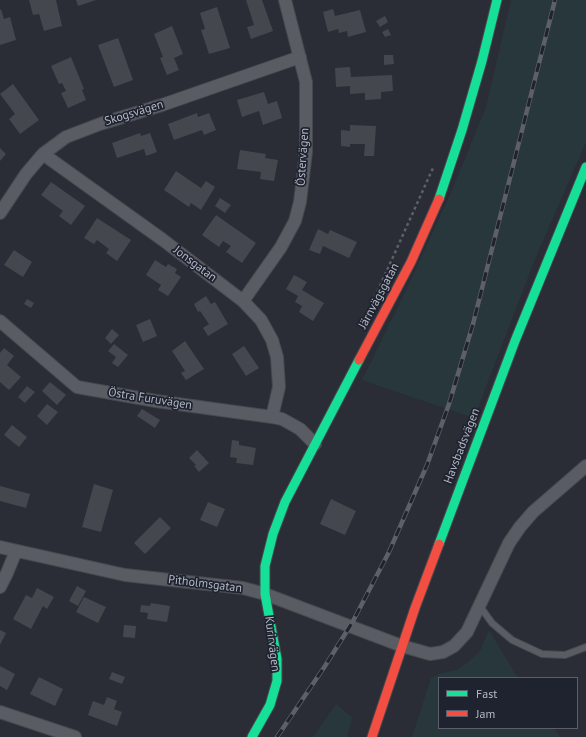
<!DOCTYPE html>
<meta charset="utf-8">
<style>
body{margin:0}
#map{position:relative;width:586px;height:737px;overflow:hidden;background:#2a2d35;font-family:"PT Sans",sans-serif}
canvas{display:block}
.legend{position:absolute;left:438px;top:677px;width:140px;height:52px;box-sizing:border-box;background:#1e232f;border:1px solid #5a5f6b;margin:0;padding:5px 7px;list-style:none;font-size:12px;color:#b4b8c6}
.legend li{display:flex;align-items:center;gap:8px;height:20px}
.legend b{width:20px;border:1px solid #5a5f6b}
</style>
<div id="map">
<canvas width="586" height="737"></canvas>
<ul class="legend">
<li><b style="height:5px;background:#16e098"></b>Fast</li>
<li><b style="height:5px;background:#f24e42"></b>Jam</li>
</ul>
</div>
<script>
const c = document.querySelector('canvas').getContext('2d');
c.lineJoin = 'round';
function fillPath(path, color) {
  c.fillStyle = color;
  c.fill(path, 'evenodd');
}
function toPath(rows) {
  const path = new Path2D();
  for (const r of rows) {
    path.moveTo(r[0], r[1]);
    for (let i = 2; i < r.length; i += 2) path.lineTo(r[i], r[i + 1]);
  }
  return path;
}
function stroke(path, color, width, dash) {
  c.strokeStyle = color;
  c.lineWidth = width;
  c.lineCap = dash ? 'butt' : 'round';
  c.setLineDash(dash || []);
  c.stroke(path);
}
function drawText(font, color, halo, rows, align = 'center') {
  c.font = font + ' "PT Sans",sans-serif';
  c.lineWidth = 3.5;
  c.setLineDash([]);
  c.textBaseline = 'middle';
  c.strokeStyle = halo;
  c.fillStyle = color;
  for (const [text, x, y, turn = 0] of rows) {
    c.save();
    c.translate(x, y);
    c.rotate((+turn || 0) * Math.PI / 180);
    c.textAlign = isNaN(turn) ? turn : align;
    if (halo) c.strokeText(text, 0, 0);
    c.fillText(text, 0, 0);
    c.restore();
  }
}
fillPath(toPath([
 [511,0,586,0,586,142,535,259,474,418,362,380,408,286,453,188,486,107],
 [489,630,518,678,439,678,439,728,554,728,560,737,412,737,431,678,439,674,457,670,467,663,480,651],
 [336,704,352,717,347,737,313,737]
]), '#28373b');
fillPath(toPath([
 [29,0,56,0,62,26,44,31,39,14,33,15],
 [76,0,96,0,78,6],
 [246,0,262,0,273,31,251,39,247,27,254,25],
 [217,7,230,48,209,54,201,30,205,29,200,13],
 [1,9,4,19,10,17,16,40,0,45,0,10],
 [333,9,335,16,360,10,366,32,348,37,347,31,339,33,338,29,328,32,323,12],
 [385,16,388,22,380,27,376,21],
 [172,26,183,54,174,58,179,70,167,75,160,58,163,57,154,34],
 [388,29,391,35,385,37,382,32],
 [118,38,133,80,114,87,98,45],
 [384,55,393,55,394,64,384,65],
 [71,57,84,89,82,90,86,100,68,108,61,93,66,91,62,83,59,84,51,66],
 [350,67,351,77,392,75,393,91,381,92,381,99,365,100,365,93,350,94,350,86,336,87,335,68],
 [13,84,39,120,20,134,9,119,15,114,0,94],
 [264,92,268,104,277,101,282,118,263,125,259,111,242,117,237,100],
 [197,113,198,117,209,113,216,130,204,135,202,130,174,140,168,124],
 [350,125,376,126,374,156,364,156,365,144,350,144,350,147,341,146,341,130,350,131],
 [140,133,141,136,150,133,157,152,146,156,144,149,117,158,112,143],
 [0,148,6,154,0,161],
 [240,150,266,154,265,158,278,160,274,181,260,179,261,172,237,169],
 [176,171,201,188,206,181,215,187,201,210,191,203,189,207,164,190],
 [51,182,85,206,71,225,59,216,63,211,41,195],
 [220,198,231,205,225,213,215,206],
 [216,215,256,243,242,263,226,252,231,246,223,241,219,247,202,235],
 [97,218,131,240,117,261,106,253,109,249,97,240,94,244,84,238],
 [318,229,328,234,330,230,357,242,349,258,323,246,320,254,309,250],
 [14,250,32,262,23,277,4,265],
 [155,260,166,267,168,264,177,269,175,273,181,277,168,296,158,290,161,285,146,275],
 [294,275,307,282,302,290,324,303,313,321,299,312,302,306,295,302,298,296,286,289],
 [206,296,211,304,215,302,228,324,208,336,203,328,209,324,200,311,198,312,194,304],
 [27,299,34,303,31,308,24,304],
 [150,319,157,336,143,342,136,325],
 [112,329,119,335,111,344,105,338],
 [185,341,204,369,186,380,181,373,185,371,172,351],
 [114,344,128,355,118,367,112,363,116,357,108,351],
 [244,346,259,368,246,376,232,354],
 [4,348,14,356,7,365,21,377,9,390,0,382,0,353],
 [50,382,66,395,57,405,42,391],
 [27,386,35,392,25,403,18,397],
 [47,404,58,412,47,425,37,416],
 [142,409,160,420,155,428,137,416],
 [12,425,27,437,19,447,4,435],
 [232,440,239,441,239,445,256,448,253,465,236,463,237,458,230,457],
 [197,450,209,463,199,472,194,466,196,465,189,458],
 [94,484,113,490,101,532,82,527],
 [0,486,30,494,26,508,0,501],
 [331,499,356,511,345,535,320,524],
 [208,502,225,509,217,527,200,520],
 [160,517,171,528,145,554,134,543],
 [77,586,86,591,78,606,69,601],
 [37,588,54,597,47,609,43,606,31,629,13,619,26,595,32,598],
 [84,597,106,607,98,623,76,612],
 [151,603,170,606,167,622,147,619,148,613,140,612,141,605,150,606],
 [124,625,136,626,135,638,123,637],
 [0,630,6,633,0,645],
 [0,666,15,674,7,690,0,686],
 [112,672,125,677,122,684,109,679],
 [39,677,63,689,55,706,30,694],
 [107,697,117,701,114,709,122,712,117,726,88,715,93,701,104,705]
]), '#44474e');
const lane = toPath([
 [479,605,492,623,512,640,542,654,565,655,586,647]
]);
const street = toPath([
 [43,154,163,240,243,301,261,320,272,340,277,357,279,387,272,417],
 [0,213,26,174,43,154,66,137,100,124,162,105,300,57],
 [243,301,281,247,295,221,300,202,306,152,306,82,285,0],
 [0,321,77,387,156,401,272,417,282,419,300,429,315,444],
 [0,547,125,575,243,588,265,594,402,646,430,654,443,652,454,646,467,632,509,543,520,527,533,512,586,466],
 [0,587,7,573,16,551],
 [0,712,75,737]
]);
const fast = toPath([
 [439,199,462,130,482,61,497,0],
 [439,544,515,341,586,167],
 [252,737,270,705,277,681,277,659,265,594,265,566,273,534,285,502,359,360]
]);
const jam = toPath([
 [359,360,411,262,439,199],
 [372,737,415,608,439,544]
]);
stroke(lane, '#46484e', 8);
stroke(street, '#46484e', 14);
stroke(fast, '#46484e', 11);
stroke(jam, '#46484e', 11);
stroke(toPath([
 [375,297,433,168]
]), '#5d6067', 2.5, [3, 3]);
stroke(lane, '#5a5c63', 6);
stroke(street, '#5a5c63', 12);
stroke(fast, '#16e098', 9);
stroke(jam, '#f24e42', 9);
const rail = toPath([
 [277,737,325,666,352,623,389,552,427,465,449,404,473,324,555,0]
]);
stroke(rail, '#5e6067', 4.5);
stroke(rail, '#1e232f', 3, [9]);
drawText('12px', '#b4b8c6', '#1e232f', [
 ["Skogsvägen",134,113,-17],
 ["Östervägen",303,157,-86],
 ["Jonsgatan",195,264,37],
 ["Järnvägsgatan",379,296,-62],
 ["Östra Furuvägen",150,399,9],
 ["Havsbadsvägen",462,446,-69],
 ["Pitholmsgatan",205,584,7],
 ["Kurirvägen",272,644,83]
]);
</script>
